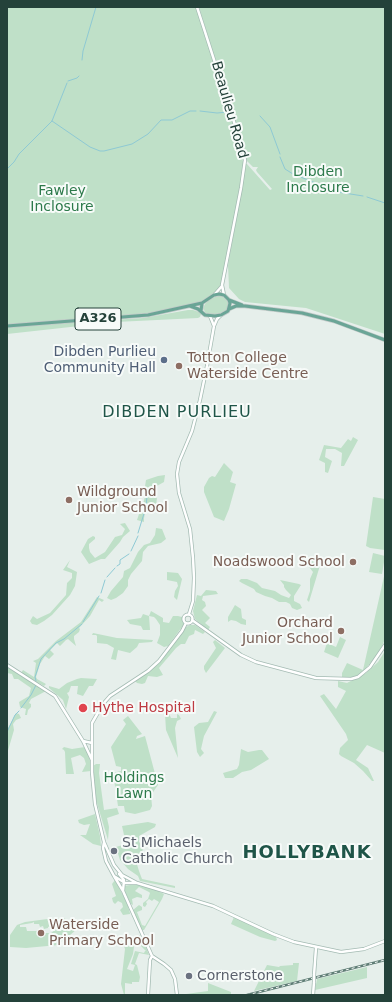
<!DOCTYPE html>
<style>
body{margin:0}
#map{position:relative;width:392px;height:1002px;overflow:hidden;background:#e6efeb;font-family:"DejaVu Sans",sans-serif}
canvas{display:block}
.frame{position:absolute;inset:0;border:8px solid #24423a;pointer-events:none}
</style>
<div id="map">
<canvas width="392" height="1002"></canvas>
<div class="frame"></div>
</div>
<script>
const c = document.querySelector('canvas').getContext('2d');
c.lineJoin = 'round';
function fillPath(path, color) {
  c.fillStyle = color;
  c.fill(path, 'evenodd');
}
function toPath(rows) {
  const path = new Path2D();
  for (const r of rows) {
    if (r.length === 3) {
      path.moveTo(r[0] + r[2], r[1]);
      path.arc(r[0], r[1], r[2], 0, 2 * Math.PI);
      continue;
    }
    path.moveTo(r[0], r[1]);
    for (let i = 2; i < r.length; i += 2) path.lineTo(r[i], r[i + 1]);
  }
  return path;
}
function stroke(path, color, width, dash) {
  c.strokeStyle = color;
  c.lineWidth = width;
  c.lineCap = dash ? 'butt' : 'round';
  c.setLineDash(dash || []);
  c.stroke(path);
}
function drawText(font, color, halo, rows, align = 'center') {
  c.font = font + ' "DejaVu Sans",sans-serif';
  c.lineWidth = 4;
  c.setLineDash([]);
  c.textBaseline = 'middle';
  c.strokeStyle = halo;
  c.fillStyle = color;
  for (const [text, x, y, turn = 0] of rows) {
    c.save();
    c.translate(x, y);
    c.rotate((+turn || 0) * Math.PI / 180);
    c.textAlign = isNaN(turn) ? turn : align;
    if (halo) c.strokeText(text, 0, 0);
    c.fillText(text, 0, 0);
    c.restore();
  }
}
fillPath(toPath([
 [7,7,196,7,241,147,243,162,243,170,222,281,220,286,214,293,202,302,145,314,7,325],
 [199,7,385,7,385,334,306,308,245,302,239,299,229,288,228,265,246,164,247,164,270,190,272,189,257,172,256,170,258,167,253,167,246,160],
 [221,295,228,301,229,303,227,310,216,315,206,314,203,308,205,304,209,299],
 [188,310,193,310,199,312,201,314,200,317,198,318,116,322,7,334,7,327,143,318],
 [353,437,358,440,344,466,341,466,342,453,335,449,326,449,325,457,332,461,328,473,325,472,325,463,319,460,324,445,341,448,348,439,351,441],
 [224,463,233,472,230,482,236,484,229,509,224,521,214,517,204,492,204,487,209,478,212,476,215,477],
 [165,475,164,482,155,487,153,492,157,497,156,507,146,508,144,518,144,522,137,520,140,511,138,509,139,504,143,505,145,496,144,493,146,480,158,476],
 [373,497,385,499,385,550,370,548,366,546],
 [125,523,130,531,123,537,120,542,105,559,101,559,89,564,81,552,88,539,93,536,95,537,95,539,89,544,89,548,90,552,95,558,105,552,115,537,122,535,125,529,120,524],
 [156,528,162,529,166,539,161,543,148,546,143,552,142,561,131,574,128,580,128,586,123,593,116,598,111,600,107,598,111,591,123,577,124,571,130,568,138,552,144,545,150,543,155,535],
 [373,553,385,556,382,574,369,572],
 [313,556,321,562,309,602,307,600,310,591,310,579,313,572,309,567,312,559,311,557],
 [70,560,67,567,77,572,75,586,70,595,52,615,44,621,37,625,32,624,30,621,33,616,37,619,50,613,66,595,67,583,72,578,72,573,63,570],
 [167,572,178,573,182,579,177,600,174,597,175,591,178,586,177,582,167,580],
 [385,572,385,639,382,646,378,654,361,674,351,678,342,678,342,673,347,663,363,670],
 [241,579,247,579,257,583,262,588,275,591,281,595,289,598,291,595,286,590,284,587,284,585,280,580,299,584,301,585,294,596,294,601,300,604,302,608,297,610,292,608,290,604,286,602,279,602,272,598,265,596,256,592,254,589,242,583,239,581],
 [206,590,216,591,218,594,203,596,202,600,205,602,206,606,202,610,210,618,205,623,210,627,208,630,195,619,193,611,197,595,201,596],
 [97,597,104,600,102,602,99,600,90,616,79,628,80,629,79,632,74,636,74,639,76,646,68,639,66,640,60,646,57,643,50,650,54,654,49,659,45,656,40,664,36,677,37,679,46,684,44,686,21,673,23,670,34,677,36,663,33,661,38,659,56,641,81,622],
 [235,605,241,609,242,618,246,620,246,625,241,624,236,621,231,620,228,622,228,617],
 [151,611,163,618,163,622,169,623,173,616,178,616,182,617,184,624,168,646,164,647,157,643,160,635,160,625,156,619,154,617,149,616],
 [143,614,149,616,150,630,143,630,141,626,130,624,127,620,141,618],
 [190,625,195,625,205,632,203,634,195,630,194,634,189,636,185,644,181,644,176,648,159,668,163,675,157,677,148,676,145,683,142,684,137,683,135,681,158,664,186,627],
 [93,633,117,638,153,640,152,642,139,643,137,647,130,653,118,650,116,660,111,659,114,648,107,644,97,643,97,636,96,635,92,635],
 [340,637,346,640,338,658,324,652,327,643,336,647],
 [215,640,225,648,206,673,204,669,204,666,216,648,213,642],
 [385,651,385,753,367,745,356,760,368,768,374,781,372,781,363,771,354,763,341,756,339,754,340,748,348,740,346,734,320,696,324,694,336,709,346,691,338,687,338,681,347,683,366,673,378,662],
 [7,667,46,691,31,699,29,703,31,704,31,707,28,710,27,715,25,715,26,709,20,707,19,702,29,696,31,688,18,679,14,679,12,674,7,673],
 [81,678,97,679,93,686,89,686,83,696,77,694,78,686,71,686,69,692,67,693,69,697,66,709,63,700,49,688,49,686,59,689,67,683,77,679],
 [167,709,171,718,177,718,177,714,179,715,181,719,177,721,175,728,178,758,166,730,165,714],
 [214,711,217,712,204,736,201,749,204,753,200,757,197,752,194,727,199,723,208,722],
 [16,713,19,714,21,718,16,720,13,724,14,730,7,754,7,730],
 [128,716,142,734,137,736,136,739,145,736,158,785,151,795,152,806,150,810,135,814,125,812,124,806,118,806,113,773,121,771,121,767,116,766,111,747,126,724,123,720],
 [64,747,72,749,85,747,91,763,91,771,82,772,86,764,84,758,80,755,71,758,74,774,66,774,65,752,64,750,62,749],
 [241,749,248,752,259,750,262,750,269,759,251,770,242,772,233,778,225,778,223,773,237,769,239,765],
 [96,764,100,764,99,773,104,810,117,808,119,814,107,818,109,827,108,840,96,800,93,766],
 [95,814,100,836,101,846,93,844,80,835,86,835,90,824,84,825,79,823,78,820],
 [148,822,156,824,155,827,139,836,139,842,143,846,142,854,136,861,139,871,142,879,175,886,175,888,140,881,138,876,128,869,120,860,116,847,126,844,122,826],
 [115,880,127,903,130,913,130,914,123,915,120,910,123,907,122,903,118,901,115,904,113,902,112,898,116,896,112,884],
 [136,884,154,889,164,894,162,899,144,930,142,930,133,910,139,905,142,907,142,910,137,912,142,925,145,926,159,902,154,899,152,901,149,899,146,902,147,904,145,907,143,906,143,903,148,899,150,893,149,892,139,887,135,891,142,895,142,898,137,897,132,899,133,905,131,904,124,890,124,886],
 [234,917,276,937,277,940,275,941,260,937,231,924],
 [55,918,64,918,69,921,73,925,76,930,58,945,26,948,10,947,10,935,17,925,25,922],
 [54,921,56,925,54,926,55,930,51,933,39,933,38,931,27,931,26,927,20,927,20,925,32,923,34,922,34,924,39,924,40,927,43,926,44,929,48,928,48,927,51,926,50,923],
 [140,935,141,938,135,940,133,954,127,969,133,971,135,965,131,964,135,951,144,953,145,951,146,951,140,945,140,943,144,942,149,955,139,953,135,964,137,965,140,977,139,982,132,982,132,984,125,983,125,994,147,995,124,995,121,984,125,949,123,943,125,943,129,945,128,940,131,937,133,938],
 [293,963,299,963,297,981,254,991,267,965,279,967,280,966,293,965],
 [367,967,367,978,315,990,317,979],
 [208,983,231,992,231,995,179,995,208,991]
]), '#bfe0c8');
stroke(toPath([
 [82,60,83,51,96,7],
 [68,81,77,78,79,76],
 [200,111,217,113,229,112],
 [260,116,270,127,280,154],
 [52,121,90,147,100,151,104,151,132,144,148,134,161,120,172,120,190,111,196,111],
 [280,157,285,169,293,174,338,192,363,196],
 [7,169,14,162,19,154,52,121,67,83],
 [367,197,385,203],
 [138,533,146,507,147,496,152,491],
 [131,551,138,536],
 [117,566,120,564,120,560,129,554],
 [107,577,115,568],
 [101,593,105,580],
 [83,622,99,596],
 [36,681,35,677,41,659,56,643,64,639,82,624],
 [21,708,31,695,36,685],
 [7,732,15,715,19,711]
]), '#8ec9d4', 1);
const secondary = toPath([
 [197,7,235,125,245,160,241,188,222,285,224,295],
 [215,294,222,286],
 [210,316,214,326],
 [189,614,193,601,194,578,193,558,190,529,179,493,177,474,179,462,192,431,200,400,207,366,214,326,217,319,221,315],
 [188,619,4.5],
 [192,620,241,655,256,662,316,678,351,679,358,677,370,667,385,645],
 [186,623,182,631,159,661,148,671,110,696,103,704,92,723,92,772,95,804,104,842,114,865,122,875,137,883,213,906,273,934,294,942,341,952,364,949,385,941],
 [7,665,55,696,83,741,92,760],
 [83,741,92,743],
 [104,842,103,848,106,861,114,876,125,883,137,883],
 [119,874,124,880,123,891],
 [114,876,123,891,152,956,150,960,148,995],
 [152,956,164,964,171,970,175,979,177,995],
 [314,975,316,948],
 [313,995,314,982]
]);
const primary = toPath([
 [229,300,242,305],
 [190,306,198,309,205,315,215,316,221,315,228,311,230,303,229,300,224,295,219,294,214,295,202,303,201,311],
 [229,309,236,306,245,306,302,313,334,321,385,340],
 [7,326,148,315,202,303]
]);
stroke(secondary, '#a4bbb3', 4);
stroke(primary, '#c2cac8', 4.5);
stroke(secondary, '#fff', 2.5);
stroke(primary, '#6aa596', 3);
const rail = toPath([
 [247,995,385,960]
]);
stroke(rail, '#5f7d75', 2.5);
stroke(rail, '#f7fbf9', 1, [3]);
const secondaryBridge = toPath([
 [314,982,314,975]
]);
stroke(secondaryBridge, '#a4bbb3', 4, []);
stroke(secondaryBridge, '#fff', 2.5);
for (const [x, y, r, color] of [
 [164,360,4,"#5c6f8a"],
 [179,366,4,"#8d6e63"],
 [69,500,4,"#8d6e63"],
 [353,562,4,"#8d6e63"],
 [341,631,4,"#8d6e63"],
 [83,708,5,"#e0444e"],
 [114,851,4,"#6b7280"],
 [41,933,4,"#8d6e63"],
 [189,976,4,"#6b7280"]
]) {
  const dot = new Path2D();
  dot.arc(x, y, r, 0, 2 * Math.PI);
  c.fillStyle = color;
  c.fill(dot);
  stroke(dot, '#f7fbf9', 1.5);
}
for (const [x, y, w] of [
 [98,319,46]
]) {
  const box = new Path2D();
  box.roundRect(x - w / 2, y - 11, w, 22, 3);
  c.fillStyle = '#f7fbf9';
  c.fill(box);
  stroke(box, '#24423a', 1);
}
drawText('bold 13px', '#24423a', null, [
 ["A326",98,319]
]);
drawText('14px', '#24423a', '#f7fbf9', [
 ["Beaulieu Road",229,110,74]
]);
drawText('14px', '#2d7a4b', '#f7fbf9', [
 ["Dibden",318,172],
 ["Inclosure",318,188],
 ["Fawley",62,191],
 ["Inclosure",62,207],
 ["Holdings",134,778],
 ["Lawn",134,794]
]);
drawText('14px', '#4e5e75', '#f7fbf9', [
 ["Dibden Purlieu",156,352],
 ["Community Hall",156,368]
], 'right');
drawText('14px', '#785e54', '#f7fbf9', [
 ["Totton College",187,358],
 ["Waterside Centre",187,374],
 ["Wildground",77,492],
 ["Junior School",77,508],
 ["Noadswood School",345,562,"right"],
 ["Orchard",333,623,"right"],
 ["Junior School",333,639,"right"],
 ["Waterside",49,925],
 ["Primary School",49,941]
], 'left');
drawText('14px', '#be3a42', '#f7fbf9', [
 ["Hythe Hospital",92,708]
], 'left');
drawText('14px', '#5b616d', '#f7fbf9', [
 ["St Michaels",122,843],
 ["Catholic Church",122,859],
 ["Cornerstone",197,976]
], 'left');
c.letterSpacing = '1px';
drawText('16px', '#1f5548', '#f7fbf9', [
 ["DIBDEN PURLIEU",177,413]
]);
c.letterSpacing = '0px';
c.letterSpacing = '1px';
drawText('bold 18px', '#1f5548', '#f7fbf9', [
 ["HOLLYBANK",307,853]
]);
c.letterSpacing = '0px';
</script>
